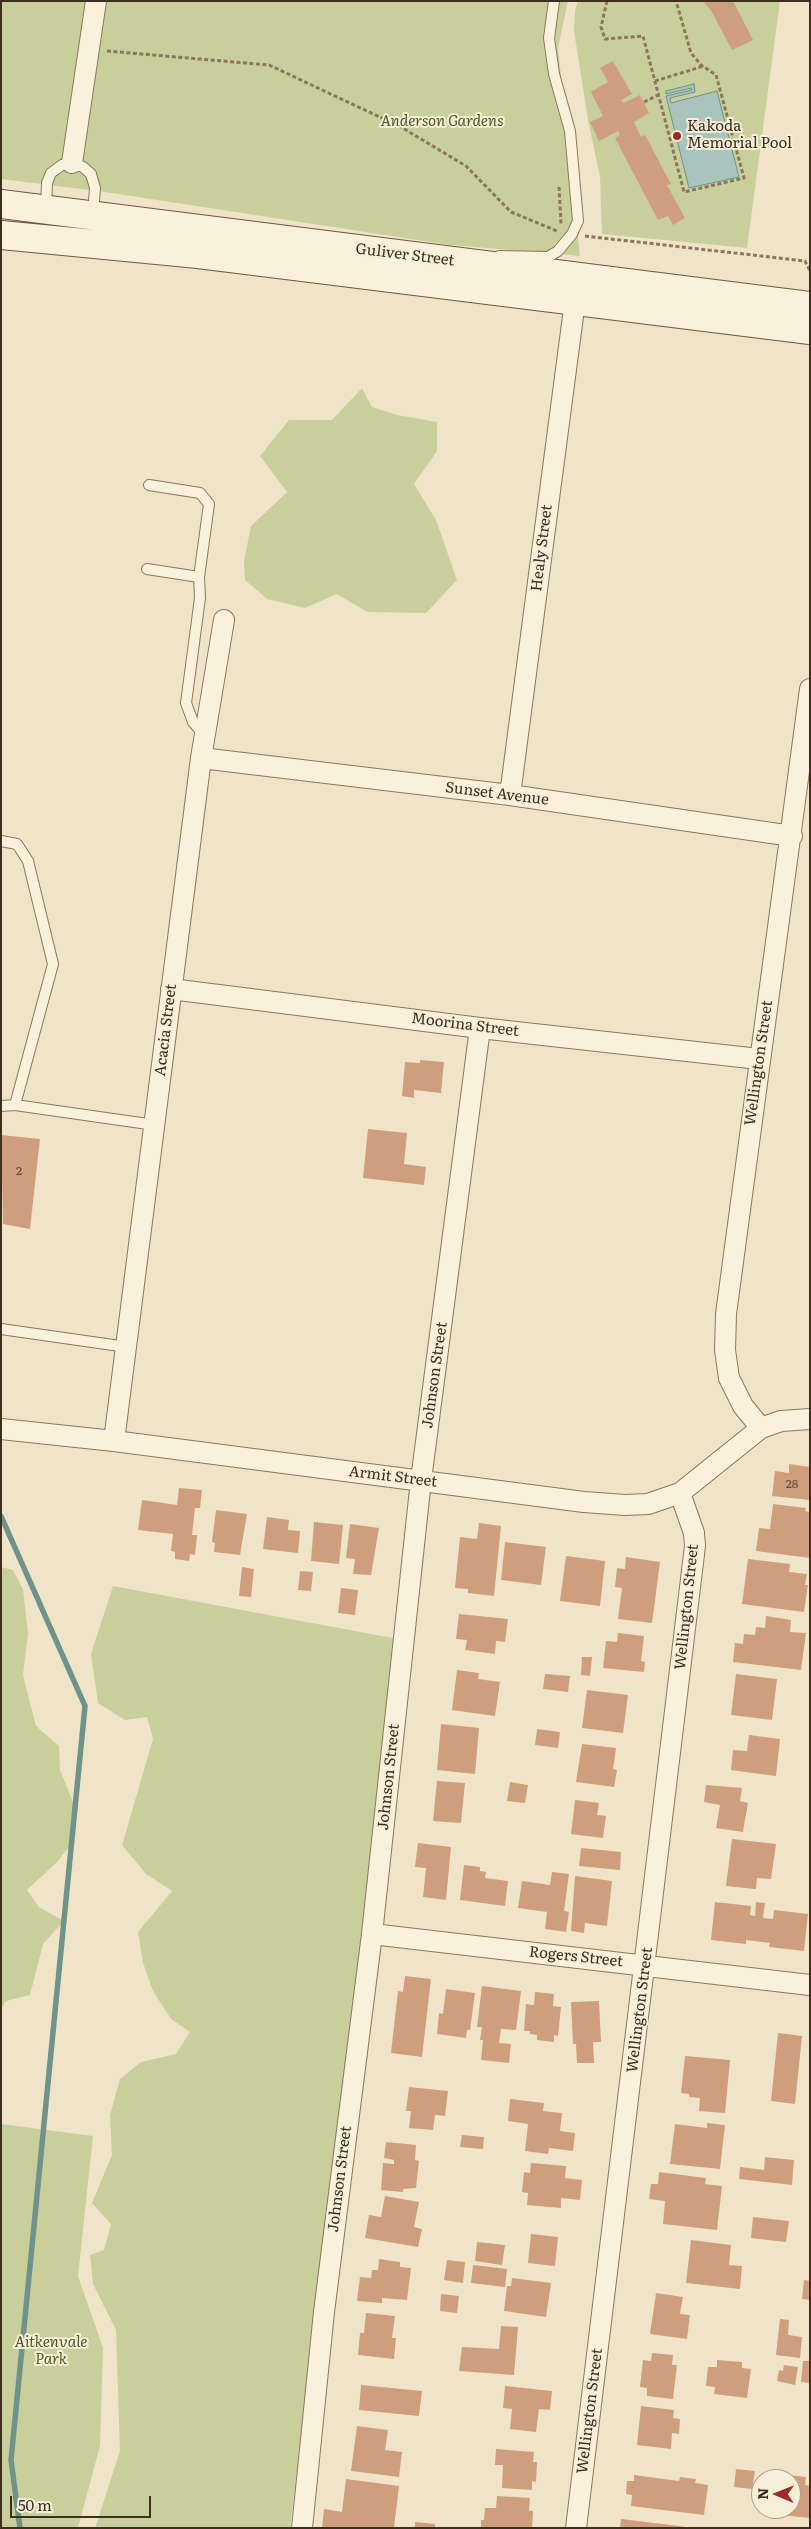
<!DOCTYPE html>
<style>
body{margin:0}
#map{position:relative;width:811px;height:2529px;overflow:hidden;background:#f0e4c8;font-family:Literata,serif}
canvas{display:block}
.frame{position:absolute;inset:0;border:2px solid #3d2e20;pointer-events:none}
.north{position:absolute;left:751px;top:2469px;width:50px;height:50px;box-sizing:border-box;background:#f7eed8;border:1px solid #ada18e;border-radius:50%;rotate:271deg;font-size:14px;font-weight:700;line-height:20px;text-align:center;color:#3d2e20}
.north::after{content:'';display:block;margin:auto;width:18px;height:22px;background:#9e2a2b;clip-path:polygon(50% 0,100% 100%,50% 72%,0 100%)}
.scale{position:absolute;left:10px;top:2496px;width:141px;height:22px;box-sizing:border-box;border:2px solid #3d2e20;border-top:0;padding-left:6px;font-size:15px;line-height:18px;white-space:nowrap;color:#3d2e20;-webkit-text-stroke:4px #f7eed8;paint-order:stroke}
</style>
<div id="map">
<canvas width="811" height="2529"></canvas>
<div class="frame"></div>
<div class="north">N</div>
<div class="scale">50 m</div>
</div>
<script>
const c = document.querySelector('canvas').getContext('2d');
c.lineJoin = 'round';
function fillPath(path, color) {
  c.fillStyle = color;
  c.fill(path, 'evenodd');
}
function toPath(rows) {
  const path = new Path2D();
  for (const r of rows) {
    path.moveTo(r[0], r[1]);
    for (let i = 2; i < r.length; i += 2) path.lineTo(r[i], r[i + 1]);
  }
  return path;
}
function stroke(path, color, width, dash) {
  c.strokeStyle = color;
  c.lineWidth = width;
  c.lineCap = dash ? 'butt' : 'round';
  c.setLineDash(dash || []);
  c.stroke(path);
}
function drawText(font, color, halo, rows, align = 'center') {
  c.font = font + ' Literata,serif';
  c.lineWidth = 4;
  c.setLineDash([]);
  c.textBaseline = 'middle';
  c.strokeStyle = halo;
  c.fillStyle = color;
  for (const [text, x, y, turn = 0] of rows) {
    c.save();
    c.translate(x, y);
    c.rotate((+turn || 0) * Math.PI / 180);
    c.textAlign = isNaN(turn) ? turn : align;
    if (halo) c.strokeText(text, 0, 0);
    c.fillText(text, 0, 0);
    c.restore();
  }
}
fillPath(toPath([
 [1,1,568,1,558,48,580,256,450,245,105,192,1,179],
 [578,1,780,1,747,248,602,234,600,177,588,120,574,31,575,10],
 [362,388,372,407,397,415,437,422,437,451,414,484,436,520,457,580,426,613,367,612,337,594,305,608,267,599,245,580,244,561,251,526,287,492,260,456,289,420,332,420],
 [1,1567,13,1570,23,1589,28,1634,23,1675,36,1726,59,1746,60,1770,75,1807,72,1843,57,1862,27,1890,39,1907,64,1921,43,1944,30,1995,6,2001,1,2009],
 [113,1586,398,1639,290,2528,95,2528,120,2451,116,2330,93,2284,90,2255,104,2250,111,2224,92,2203,112,2155,110,2115,120,2079,141,2062,176,2054,190,2032,171,2019,153,1991,143,1963,138,1932,172,1891,146,1874,122,1845,153,1739,147,1717,125,1720,98,1703,91,1654],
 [1,2124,93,2136,78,2276,103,2348,100,2446,78,2528,1,2528]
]), '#c9cf9b');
const water = toPath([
 [694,84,695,92,670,98,671,103,717,91,739,177,689,188,666,96,692,90,691,88,666,94,666,91,694,84]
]);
fillPath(water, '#a9c4bc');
stroke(water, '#6f938a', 1);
stroke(toPath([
 [1,1516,85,1706,11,2460,20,2528]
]), '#6f938a', 5.5);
fillPath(toPath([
 [703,1,733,1,753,40,732,50,712,12],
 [613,61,632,94,621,100,624,103,640,95,649,113,634,122,641,137,645,135,671,184,667,185,685,218,673,225,668,216,658,220,615,138,620,135,618,131,599,141,590,122,603,116,591,92,608,82,600,68],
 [420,1060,444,1062,441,1093,414,1090,414,1098,402,1096,405,1062,420,1063],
 [368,1129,407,1133,404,1164,426,1167,424,1185,363,1178],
 [1,1135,40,1139,30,1229,3,1224],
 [789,1464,810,1467,810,1500,772,1496,775,1471,789,1473],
 [179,1488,202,1490,200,1508,195,1508,192,1535,197,1535,195,1555,190,1554,189,1561,175,1559,175,1552,171,1551,173,1534,138,1530,142,1500,177,1505],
 [773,1504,806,1508,805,1511,810,1512,810,1558,756,1551,759,1528,770,1529],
 [216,1510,247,1514,240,1555,214,1552,215,1543,212,1542],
 [267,1517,289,1520,288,1530,300,1531,298,1553,263,1549],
 [314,1522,343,1525,339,1564,311,1561],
 [479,1523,501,1526,494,1596,468,1593,468,1589,455,1588,460,1537,477,1539],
 [350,1524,379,1528,371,1575,353,1574,355,1559,346,1558],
 [505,1542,546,1547,541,1585,501,1580],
 [566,1556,605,1561,600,1606,560,1601],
 [626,1557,660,1562,652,1623,618,1619,622,1588,615,1587,617,1568,625,1569],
 [748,1559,790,1564,789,1572,807,1574,805,1585,808,1585,804,1612,742,1604],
 [242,1567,254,1569,251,1597,239,1596],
 [300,1571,313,1572,311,1591,298,1590],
 [341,1588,358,1590,355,1615,338,1613],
 [459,1614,508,1619,505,1642,496,1641,495,1654,465,1650,467,1640,456,1639],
 [766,1616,791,1620,790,1632,806,1633,801,1670,733,1662,735,1643,743,1644,744,1634,755,1635,756,1627,765,1628],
 [618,1633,644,1636,641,1661,645,1662,644,1672,603,1668,606,1641,617,1642],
 [582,1657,592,1657,590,1676,581,1675],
 [457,1670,479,1673,478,1679,500,1682,495,1716,452,1710],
 [545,1674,570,1676,568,1692,543,1689],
 [736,1674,777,1679,772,1720,731,1715],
 [587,1690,628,1695,623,1733,582,1728],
 [441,1724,479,1728,475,1774,437,1770],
 [537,1729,560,1732,558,1748,535,1745],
 [749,1735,780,1739,776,1776,731,1770,733,1750,747,1751],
 [582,1744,616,1748,613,1769,617,1770,614,1787,576,1782],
 [437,1781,465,1783,461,1823,433,1821],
 [510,1782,528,1785,525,1803,507,1801],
 [706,1785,742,1788,740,1801,748,1803,743,1832,716,1828,720,1805,704,1802],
 [575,1800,599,1803,597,1815,606,1816,603,1838,571,1834],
 [732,1839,776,1844,771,1879,757,1878,756,1889,726,1886],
 [418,1843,451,1847,446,1900,423,1897,426,1868,415,1867],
 [581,1848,621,1852,620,1870,579,1866],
 [464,1865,480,1867,480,1871,486,1872,485,1878,508,1881,505,1906,460,1900],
 [552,1872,569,1874,564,1911,569,1912,566,1932,545,1929,547,1912,518,1908,522,1881,550,1885],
 [575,1876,612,1881,607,1926,585,1923,584,1933,571,1931],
 [715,1902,751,1906,750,1915,755,1916,756,1902,765,1903,763,1918,773,1919,774,1910,808,1914,804,1951,769,1947,770,1943,746,1940,746,1944,711,1940],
 [405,1976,431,1979,422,2057,391,2053,398,1991,403,1992],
 [482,1986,521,1991,516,2030,501,2029,499,2043,511,2044,509,2063,481,2060,483,2040,480,2040,482,2027,477,2027],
 [446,1989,475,1993,470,2030,467,2030,466,2038,437,2034,439,2013,443,2014],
 [535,1992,554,1994,553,2006,561,2007,558,2036,554,2035,554,2042,537,2040,537,2035,530,2034,530,2031,524,2031,526,2004,534,2005],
 [599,2001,601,2042,593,2042,594,2063,577,2063,576,2044,573,2044,571,2002],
 [778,2033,802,2036,795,2104,771,2101],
 [685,2056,730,2060,725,2113,699,2111,700,2098,689,2097,689,2094,681,2093],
 [409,2087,448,2091,445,2116,435,2115,433,2130,409,2128,411,2111,406,2111],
 [510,2099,544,2103,543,2111,562,2113,560,2131,575,2133,573,2151,549,2148,548,2154,525,2151,528,2124,508,2121],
 [707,2123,725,2125,720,2169,670,2164,675,2124,707,2128],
 [462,2135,484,2137,483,2149,460,2147],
 [386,2142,416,2145,415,2160,419,2161,416,2188,403,2189,403,2192,381,2190,383,2163,394,2164,394,2160,384,2158],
 [765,2157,794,2160,792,2185,739,2179,740,2167,764,2170],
 [531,2163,566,2166,565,2178,582,2180,580,2200,561,2198,561,2208,527,2205,528,2193,522,2192,524,2172,530,2173],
 [659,2172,706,2178,705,2184,722,2186,717,2230,663,2224,665,2201,649,2199,651,2184,658,2184],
 [385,2196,419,2202,414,2227,422,2229,418,2247,365,2238,369,2215,381,2217],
 [753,2217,789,2221,786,2242,751,2238],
 [531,2234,558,2237,555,2266,528,2263],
 [691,2240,731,2245,729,2265,742,2266,740,2289,686,2283],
 [477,2242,505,2245,502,2265,475,2261],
 [379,2259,400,2262,400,2267,411,2268,407,2300,382,2298,382,2303,357,2301,360,2277,371,2278,372,2270,378,2270],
 [447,2260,465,2262,463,2283,444,2280],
 [473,2265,507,2269,505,2287,471,2283],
 [512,2278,551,2283,546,2317,504,2311,507,2286,511,2286],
 [804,2280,810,2281,810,2300,802,2299],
 [656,2293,683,2297,680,2314,690,2315,687,2339,650,2334],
 [441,2294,459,2296,457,2313,440,2311],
 [366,2313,395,2316,392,2338,396,2338,394,2359,358,2355,360,2333,364,2333],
 [780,2319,789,2320,788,2335,802,2337,800,2358,776,2355],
 [501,2326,518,2327,514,2375,459,2371,462,2347,499,2349],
 [652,2353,673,2355,672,2365,677,2365,673,2399,647,2396,647,2388,640,2387,643,2360,651,2361],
 [717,2360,742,2362,742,2368,751,2369,747,2398,714,2394,715,2387,706,2386,708,2367,717,2367],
 [803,2361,810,2361,810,2383,801,2382],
 [784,2365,798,2367,795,2385,777,2381,779,2370,783,2371],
 [361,2385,422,2391,419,2416,359,2410],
 [505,2386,552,2391,550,2410,539,2409,536,2432,510,2429,512,2409,503,2408],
 [641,2406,674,2410,673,2418,680,2419,679,2434,672,2433,671,2449,637,2445],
 [357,2426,388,2430,385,2450,402,2452,399,2477,351,2471],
 [496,2449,534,2452,533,2462,537,2462,536,2482,532,2481,532,2490,502,2488,503,2465,495,2465],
 [736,2469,755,2471,752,2489,734,2487],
 [634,2475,679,2481,680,2477,696,2479,695,2483,708,2485,704,2515,631,2506,632,2495,626,2494,627,2481,634,2481],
 [788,2475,806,2477,805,2485,810,2486,810,2518,770,2514,770,2509,791,2509,791,2479,788,2479],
 [346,2479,399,2486,394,2528,322,2528,324,2509,342,2512],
 [497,2496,530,2498,529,2511,533,2511,532,2527,481,2528,481,2520,484,2520,485,2508,496,2508],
 [621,2519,687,2527,687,2528,620,2528],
 [415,2522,435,2524,435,2528,415,2528]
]), '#cf9f7d');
const lane = toPath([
 [46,210,47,183,51,173,62,165,72,163,83,167,91,174,95,188,93,215],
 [499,256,548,257,558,251,572,234,578,221,570,131,554,74,549,38,554,1],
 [149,485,200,493,209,504,199,577,200,598,186,703,193,722,204,735],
 [147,569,199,577],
 [1,841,17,844,28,861,53,964,15,1105,1,1106],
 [15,1105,155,1125],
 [1,1329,127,1347]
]);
const street = toPath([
 [72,163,96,1],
 [201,758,510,795,792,836],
 [510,795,575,301],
 [171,989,480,1028,759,1059],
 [761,1428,743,1406,729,1378,725,1350,726,1314,810,689],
 [1,1429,114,1441,584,1502,625,1505,648,1504,680,1493,761,1428,781,1421,810,1419],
 [114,1441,201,758,224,620],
 [372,1934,810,1985],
 [302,2528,324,2312,372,1934,421,1480,480,1028],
 [576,2528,695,1546,694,1533,680,1493]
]);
const secondary = toPath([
 [1,204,810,306],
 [1,235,198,254,810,330]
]);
stroke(lane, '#8d765c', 12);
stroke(street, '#8d765c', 22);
stroke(secondary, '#6f573f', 30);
stroke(toPath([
 [607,1,601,27,605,39,643,36,684,192,744,178,716,75,701,65,691,53,676,1],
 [107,51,269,65,401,127,466,166,511,212,557,231],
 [655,81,704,66],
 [644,102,658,95],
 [559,187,561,224],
 [585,236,805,261,810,271]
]), '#8d765c', 3, [4, 2.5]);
stroke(lane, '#faf1dc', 10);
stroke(street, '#faf1dc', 20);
stroke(secondary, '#faf1dc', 28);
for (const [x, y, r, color] of [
 [677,136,5,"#9e2a2b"]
]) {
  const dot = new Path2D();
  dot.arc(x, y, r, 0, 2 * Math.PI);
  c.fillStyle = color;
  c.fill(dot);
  stroke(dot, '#f7eed8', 2);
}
drawText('12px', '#624a37', null, [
 ["2",19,1171],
 ["28",792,1484]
]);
drawText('italic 15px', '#4d5a26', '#f7eed8', [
 ["Anderson Gardens",442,122],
 ["Aitkenvale",51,2343],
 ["Park",51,2360]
]);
drawText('15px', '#3d2e20', '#f7eed8', [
 ["Kakoda",687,127],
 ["Memorial Pool",687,144]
], 'left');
drawText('15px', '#3d2e20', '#f7eed8', [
 ["Guliver Street",405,255,7],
 ["Healy Street",542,548,-83],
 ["Sunset Avenue",497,794,7],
 ["Moorina Street",465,1025,7],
 ["Acacia Street",166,1030,-83],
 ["Wellington Street",759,1063,-82],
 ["Johnson Street",435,1375,-82],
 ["Armit Street",393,1477,7],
 ["Wellington Street",687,1607,-84],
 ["Johnson Street",389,1777,-84],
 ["Rogers Street",576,1957,6],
 ["Wellington Street",640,2010,-83],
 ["Johnson Street",340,2179,-83],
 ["Wellington Street",590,2411,-83]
]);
</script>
